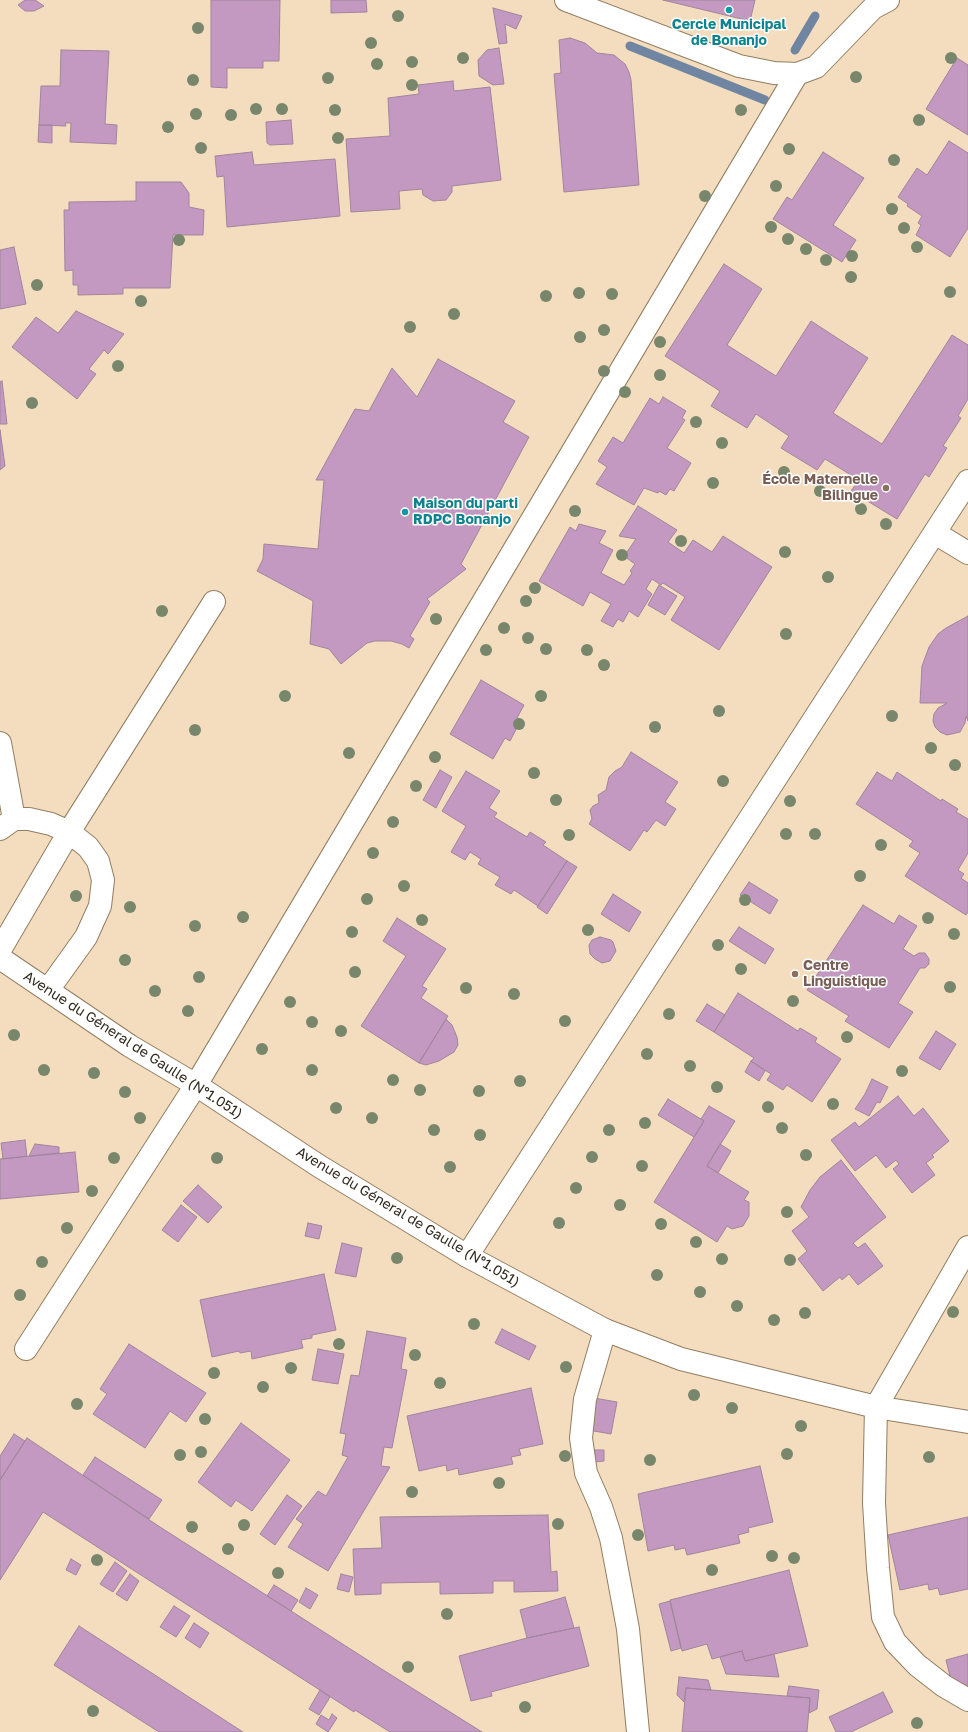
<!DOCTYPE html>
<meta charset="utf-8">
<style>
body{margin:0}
canvas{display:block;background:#f4ddbe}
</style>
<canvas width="968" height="1732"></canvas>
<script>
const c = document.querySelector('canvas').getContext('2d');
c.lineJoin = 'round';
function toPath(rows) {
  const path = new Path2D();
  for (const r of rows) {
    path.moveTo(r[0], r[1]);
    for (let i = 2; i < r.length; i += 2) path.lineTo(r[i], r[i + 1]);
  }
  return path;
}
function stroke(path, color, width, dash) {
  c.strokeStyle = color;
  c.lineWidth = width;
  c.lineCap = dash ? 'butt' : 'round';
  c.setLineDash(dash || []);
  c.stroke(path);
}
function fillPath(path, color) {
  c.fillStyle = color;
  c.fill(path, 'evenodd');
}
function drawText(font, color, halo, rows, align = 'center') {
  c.font = font + ' "Golos Text",sans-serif';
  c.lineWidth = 3;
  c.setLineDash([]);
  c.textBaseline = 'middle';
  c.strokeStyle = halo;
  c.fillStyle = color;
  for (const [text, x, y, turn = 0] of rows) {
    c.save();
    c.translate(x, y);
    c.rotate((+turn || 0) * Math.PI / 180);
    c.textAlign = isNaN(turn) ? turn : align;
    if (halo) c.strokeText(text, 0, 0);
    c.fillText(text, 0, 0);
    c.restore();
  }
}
stroke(toPath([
 [630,46,765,100],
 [795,50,815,16]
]), '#7085a1', 9);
const building = toPath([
 [25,0,35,0,44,6,34,11,25,11,18,5,25,0],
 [211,0,280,0,279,61,263,61,263,68,227,68,227,88,211,87,211,0],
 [331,0,366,0,367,12,331,13,331,0],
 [663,0,755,0,750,21,663,0],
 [493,8,522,16,516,29,505,24,507,43,499,44,493,8],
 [570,38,585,43,597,53,614,55,625,64,629,72,631,80,639,185,564,192,554,74,561,73,559,40,570,38],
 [499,48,504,84,493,85,479,76,478,60,487,50,499,48],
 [61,50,109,51,105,124,117,125,116,144,70,142,71,123,65,123,66,126,39,125,41,86,60,86,61,50],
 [957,58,968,65,968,135,926,109,957,58],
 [453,81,454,91,490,87,501,180,452,186,452,192,446,200,433,201,423,195,422,189,399,191,400,209,351,212,346,139,390,136,388,98,419,94,418,85,453,81],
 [291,120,293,144,270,145,267,143,266,122,291,120],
 [39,125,52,125,52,143,38,142,39,125],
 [949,141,968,153,968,228,950,257,916,235,921,225,918,223,922,216,907,206,908,204,898,197,917,168,927,175,949,141],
 [252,152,254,165,335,159,340,216,227,227,224,176,217,177,215,156,252,152],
 [823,152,864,178,833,225,856,240,842,262,773,219,787,197,792,200,823,152],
 [136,182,181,182,189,193,189,207,204,210,203,235,173,235,170,288,123,288,123,294,78,295,78,285,73,285,73,270,65,271,64,210,69,210,69,202,136,201,136,182],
 [14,247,26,304,0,309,0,250,14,247],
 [724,264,762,289,727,345,776,376,811,321,868,358,833,413,882,444,952,335,968,345,968,399,958,416,961,418,943,446,947,448,929,477,925,474,897,519,851,491,859,480,825,459,817,470,781,448,789,436,756,414,747,428,711,406,720,391,665,356,724,264],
 [76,311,124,334,108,354,104,350,89,369,96,374,77,399,12,347,36,317,58,333,76,311],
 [438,359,515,401,503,422,529,437,461,564,466,569,427,599,430,602,410,636,414,639,409,648,402,644,391,641,375,641,367,643,341,664,329,649,310,644,313,601,257,571,263,559,264,544,318,549,324,480,316,480,355,409,369,411,392,368,417,397,438,359],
 [2,381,7,424,0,424,0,382,2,381],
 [663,397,686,411,682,418,685,420,667,448,691,463,674,491,670,489,666,495,659,491,658,493,644,488,634,505,596,484,607,467,598,461,613,437,623,443,650,398,659,404,663,397],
 [0,430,5,466,0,470,0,430],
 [638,506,677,530,668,542,684,553,693,540,712,552,723,536,772,567,719,650,671,620,685,597,663,583,661,585,652,579,646,589,652,594,638,617,629,611,623,622,618,619,613,627,601,621,611,604,590,592,583,606,539,581,570,527,576,531,579,524,606,531,599,543,613,550,601,573,624,585,632,573,630,571,635,564,624,556,636,539,619,536,638,506],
 [659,585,677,596,665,615,648,605,659,585],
 [968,616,968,721,966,716,965,723,960,732,947,735,940,732,935,727,933,721,934,714,938,708,947,703,920,703,922,666,929,647,938,634,946,628,968,616],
 [481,680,524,705,517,718,521,720,510,741,505,738,493,759,450,734,481,680],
 [631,752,678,782,665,802,676,809,665,826,656,820,647,832,644,830,630,851,589,824,592,819,590,810,593,806,599,803,598,795,606,790,609,777,615,771,622,767,631,752],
 [440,770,452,777,436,808,423,800,440,770],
 [466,771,500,791,489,808,497,813,494,817,527,837,530,832,546,842,543,845,567,861,538,906,514,890,511,894,495,885,500,877,478,864,481,859,470,852,465,860,451,852,466,826,442,811,466,771],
 [877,772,892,781,897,772,941,801,942,799,958,809,956,812,968,819,968,853,958,870,964,874,961,878,968,883,968,912,966,915,905,876,920,853,909,846,913,841,856,804,877,772],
 [567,861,577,867,547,914,537,907,567,861],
 [749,882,778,900,770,914,740,895,749,882],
 [613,894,641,912,629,932,601,914,613,894],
 [863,905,894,924,899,915,917,926,903,949,914,956,919,953,925,953,929,959,929,964,925,968,920,968,898,1003,913,1012,889,1048,845,1021,849,1016,807,990,863,905],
 [397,918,446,949,422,986,427,989,421,998,448,1016,419,1063,361,1026,406,956,383,941,397,918],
 [739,927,774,949,765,964,729,941,739,927],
 [600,937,611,940,613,942,616,951,610,961,602,963,595,959,590,954,589,945,592,940,600,937],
 [738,993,798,1031,800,1028,817,1038,815,1042,841,1059,812,1102,787,1085,783,1090,767,1080,771,1074,751,1061,754,1058,714,1032,738,993],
 [707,1004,725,1015,714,1032,696,1021,707,1004],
 [446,1019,452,1025,457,1037,458,1045,454,1052,439,1061,426,1065,419,1063,446,1019],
 [936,1031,956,1044,940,1070,919,1058,936,1031],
 [751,1061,765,1071,759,1081,745,1072,751,1061],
 [872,1079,888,1087,880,1103,877,1102,869,1116,855,1109,865,1094,872,1079],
 [898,1096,914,1116,923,1108,949,1141,932,1155,934,1157,926,1163,935,1175,912,1193,893,1169,899,1164,896,1160,886,1168,876,1155,855,1171,831,1140,855,1122,859,1127,898,1096],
 [668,1099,704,1121,694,1137,658,1115,668,1099],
 [709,1106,735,1121,707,1166,749,1192,744,1200,749,1202,749,1216,743,1226,732,1229,727,1226,717,1242,654,1202,704,1121,701,1119,709,1106],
 [25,1140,27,1156,3,1159,1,1143,25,1140],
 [35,1144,59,1147,59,1153,29,1156,35,1144],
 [720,1144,731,1151,718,1173,707,1166,720,1144],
 [75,1152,79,1192,0,1199,0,1159,75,1152],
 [841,1160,886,1217,853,1243,858,1248,865,1243,883,1266,858,1285,849,1274,842,1280,840,1277,823,1291,798,1259,807,1251,792,1231,809,1217,801,1207,810,1190,820,1177,841,1160],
 [198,1185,222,1207,208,1223,183,1201,198,1185],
 [181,1205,197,1217,178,1242,162,1230,181,1205],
 [308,1223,322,1226,319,1239,305,1236,308,1223],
 [342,1243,362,1248,356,1277,335,1273,342,1243],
 [324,1274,336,1330,312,1335,312,1338,301,1340,303,1348,252,1359,251,1351,240,1353,239,1351,212,1357,200,1300,324,1274],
 [502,1329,536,1346,529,1360,495,1343,502,1329],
 [367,1331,406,1338,401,1369,407,1370,392,1448,384,1447,381,1466,390,1467,328,1571,288,1547,303,1524,296,1519,318,1491,326,1496,348,1457,342,1455,346,1434,340,1433,351,1375,359,1376,367,1331],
 [129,1344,206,1393,186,1422,170,1411,145,1448,93,1414,107,1394,100,1389,129,1344],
 [318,1349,344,1354,338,1384,312,1380,318,1349],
 [531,1388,543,1444,519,1449,521,1455,511,1457,513,1464,459,1475,458,1468,447,1471,446,1465,419,1471,407,1416,531,1388],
 [594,1398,617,1402,611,1434,588,1430,594,1398],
 [241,1423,290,1460,252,1511,236,1500,231,1507,198,1482,241,1423],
 [14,1434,25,1441,0,1480,0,1456,14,1434],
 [27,1438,160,1527,380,1668,482,1732,390,1732,355,1710,354,1712,43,1512,0,1580,0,1480,27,1438],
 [594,1450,604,1450,604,1461,595,1462,594,1450],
 [95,1457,162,1500,149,1519,83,1475,95,1457],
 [760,1466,773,1522,748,1528,749,1532,738,1535,740,1543,687,1555,685,1548,675,1550,674,1545,648,1551,638,1494,760,1466],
 [287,1495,302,1506,275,1545,260,1534,287,1495],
 [548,1515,551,1572,557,1571,558,1591,514,1592,514,1581,493,1581,493,1593,440,1594,440,1582,381,1583,381,1594,355,1595,353,1549,382,1548,380,1517,548,1515],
 [968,1517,968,1589,940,1595,938,1588,929,1590,928,1584,900,1590,888,1535,968,1517],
 [71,1559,81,1565,76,1575,66,1570,71,1559],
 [115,1562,127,1571,113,1592,100,1584,115,1562],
 [789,1570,808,1646,745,1661,742,1651,712,1659,707,1644,682,1651,670,1600,789,1570],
 [130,1574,139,1581,127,1601,116,1594,130,1574],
 [341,1574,353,1577,349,1592,337,1589,341,1574],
 [274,1585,298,1600,291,1611,267,1596,274,1585],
 [306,1588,318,1595,310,1609,299,1602,306,1588],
 [565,1597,574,1628,527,1638,520,1610,565,1597],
 [670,1601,681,1648,671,1651,659,1604,670,1601],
 [174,1606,190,1616,176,1637,160,1627,174,1606],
 [194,1623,209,1633,200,1648,185,1638,194,1623],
 [79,1626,243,1732,159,1732,54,1665,79,1626],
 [579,1627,589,1666,491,1692,492,1696,471,1701,459,1656,527,1638,579,1627],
 [742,1651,745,1661,774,1654,779,1677,726,1674,720,1657,742,1651],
 [968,1654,968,1685,953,1688,946,1660,968,1654],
 [679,1677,708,1680,711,1690,686,1688,684,1702,677,1695,679,1677],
 [789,1686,819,1690,817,1709,809,1713,810,1698,787,1696,789,1686],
 [686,1688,810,1698,807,1732,682,1732,686,1688],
 [320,1690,330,1697,319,1715,309,1709,320,1690],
 [883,1692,893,1712,851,1732,836,1732,829,1717,883,1692],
 [332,1714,337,1718,328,1732,316,1724,321,1715,329,1720,332,1714]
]);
fillPath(building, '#c499c1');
stroke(building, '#a0859d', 1);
const minor = toPath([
 [566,0,739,66,774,73,797,74,816,67,873,8,888,0],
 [935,533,968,553],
 [0,743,14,819],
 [0,829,14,819,29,819,51,824,69,832,88,847,98,861,103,880,100,906,86,937,48,990],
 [0,950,69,832,214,602],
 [968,1247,876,1407,874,1503,878,1568,883,1617,895,1642,917,1665,944,1686,968,1700],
 [467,1256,968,481],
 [605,1330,585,1399,581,1438,586,1473,601,1507,611,1538,618,1575,628,1629,638,1732],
 [26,1349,196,1085,797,74]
]);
const major = toPath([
 [0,958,130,1046,196,1085,319,1166,467,1256,605,1330,681,1359,876,1407,968,1422]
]);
stroke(minor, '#937e62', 24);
stroke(major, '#937e62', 24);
stroke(minor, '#fff', 22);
stroke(major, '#fff', 22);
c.fillStyle = '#78866c';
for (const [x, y] of [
 [398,16],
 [198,28],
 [371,43],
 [463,58],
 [951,58],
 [412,62],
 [377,64],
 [856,77],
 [328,78],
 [193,80],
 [412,85],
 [256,109],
 [282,109],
 [335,110],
 [741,110],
 [196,114],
 [231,115],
 [919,120],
 [168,127],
 [338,138],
 [201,148],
 [789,149],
 [894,160],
 [776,186],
 [705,196],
 [892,209],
 [771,227],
 [904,228],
 [788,239],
 [179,240],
 [917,247],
 [806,249],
 [852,256],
 [826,260],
 [851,277],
 [37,285],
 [950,292],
 [579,293],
 [612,294],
 [546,296],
 [141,301],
 [454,314],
 [410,327],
 [604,330],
 [580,337],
 [660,342],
 [118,366],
 [604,371],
 [660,375],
 [625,392],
 [32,403],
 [696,422],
 [722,443],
 [784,472],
 [713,483],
 [820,491],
 [861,509],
 [575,511],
 [886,524],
 [681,541],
 [785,552],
 [622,555],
 [828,577],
 [535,588],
 [526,601],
 [162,611],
 [436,619],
 [504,628],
 [786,634],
 [528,638],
 [546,649],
 [486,650],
 [587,650],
 [604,665],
 [285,696],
 [541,696],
 [719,711],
 [892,716],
 [519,724],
 [655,727],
 [195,730],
 [931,748],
 [349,753],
 [435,757],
 [955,765],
 [534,773],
 [723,781],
 [416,786],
 [556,800],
 [790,801],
 [393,822],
 [786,834],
 [815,834],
 [569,835],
 [881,845],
 [373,853],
 [860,876],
 [404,886],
 [76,896],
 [367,899],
 [745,900],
 [130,907],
 [243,917],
 [928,918],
 [422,920],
 [195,926],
 [588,930],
 [352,932],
 [954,934],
 [718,945],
 [125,960],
 [741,969],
 [355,972],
 [199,977],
 [950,987],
 [466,988],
 [155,991],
 [514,994],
 [793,1001],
 [290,1002],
 [188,1011],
 [669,1014],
 [565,1021],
 [312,1022],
 [341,1031],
 [14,1035],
 [847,1037],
 [262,1049],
 [647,1054],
 [690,1066],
 [44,1070],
 [312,1070],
 [902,1071],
 [94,1073],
 [393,1080],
 [520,1081],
 [717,1087],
 [420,1090],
 [479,1091],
 [125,1092],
 [833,1104],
 [768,1107],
 [336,1108],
 [140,1118],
 [372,1118],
 [645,1123],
 [782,1128],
 [434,1130],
 [609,1130],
 [480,1135],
 [806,1155],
 [592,1157],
 [114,1158],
 [217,1158],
 [642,1166],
 [450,1167],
 [576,1188],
 [92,1191],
 [620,1205],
 [787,1212],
 [559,1223],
 [661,1224],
 [67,1228],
 [696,1242],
 [397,1258],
 [722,1259],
 [790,1260],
 [42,1262],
 [657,1275],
 [700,1292],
 [20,1295],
 [737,1306],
 [953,1312],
 [805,1313],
 [774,1320],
 [474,1324],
 [339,1344],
 [415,1355],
 [566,1367],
 [291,1368],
 [214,1373],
 [440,1383],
 [263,1387],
 [694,1395],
 [77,1404],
 [732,1408],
 [205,1419],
 [801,1426],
 [201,1452],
 [787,1454],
 [180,1455],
 [565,1456],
 [929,1457],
 [650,1460],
 [499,1483],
 [412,1492],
 [558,1524],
 [244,1525],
 [192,1527],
 [638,1535],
 [228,1549],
 [772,1556],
 [794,1558],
 [97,1560],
 [712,1570],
 [278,1573],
 [447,1614],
 [408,1667],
 [525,1707],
 [93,1711],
 [917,1723]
]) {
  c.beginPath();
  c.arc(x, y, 6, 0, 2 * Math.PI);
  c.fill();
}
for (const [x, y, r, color] of [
 [729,10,4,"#0f9aa8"],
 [886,488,4,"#8d6e63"],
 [405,512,4,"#0f9aa8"],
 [795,974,4,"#8d6e63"]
]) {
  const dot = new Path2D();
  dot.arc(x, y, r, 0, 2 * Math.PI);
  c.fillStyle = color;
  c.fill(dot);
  stroke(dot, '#fff', 1.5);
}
drawText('bold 14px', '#0d838f', '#fff', [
 ["Cercle Municipal",729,25],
 ["de Bonanjo",729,41],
 ["Maison du parti",413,504,"left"],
 ["RDPC Bonanjo",413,520,"left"]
]);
drawText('bold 14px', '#785e54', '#fff', [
 ["École Maternelle",878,480],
 ["Bilingue",878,496],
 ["Centre",803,966,"left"],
 ["Linguistique",803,982,"left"]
], 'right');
drawText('14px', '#332a1f', '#fff', [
 ["Avenue du Géneral de Gaulle (N°1.051)",133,1045,33],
 ["Avenue du Géneral de Gaulle (N°1.051)",408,1217,31]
]);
</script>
